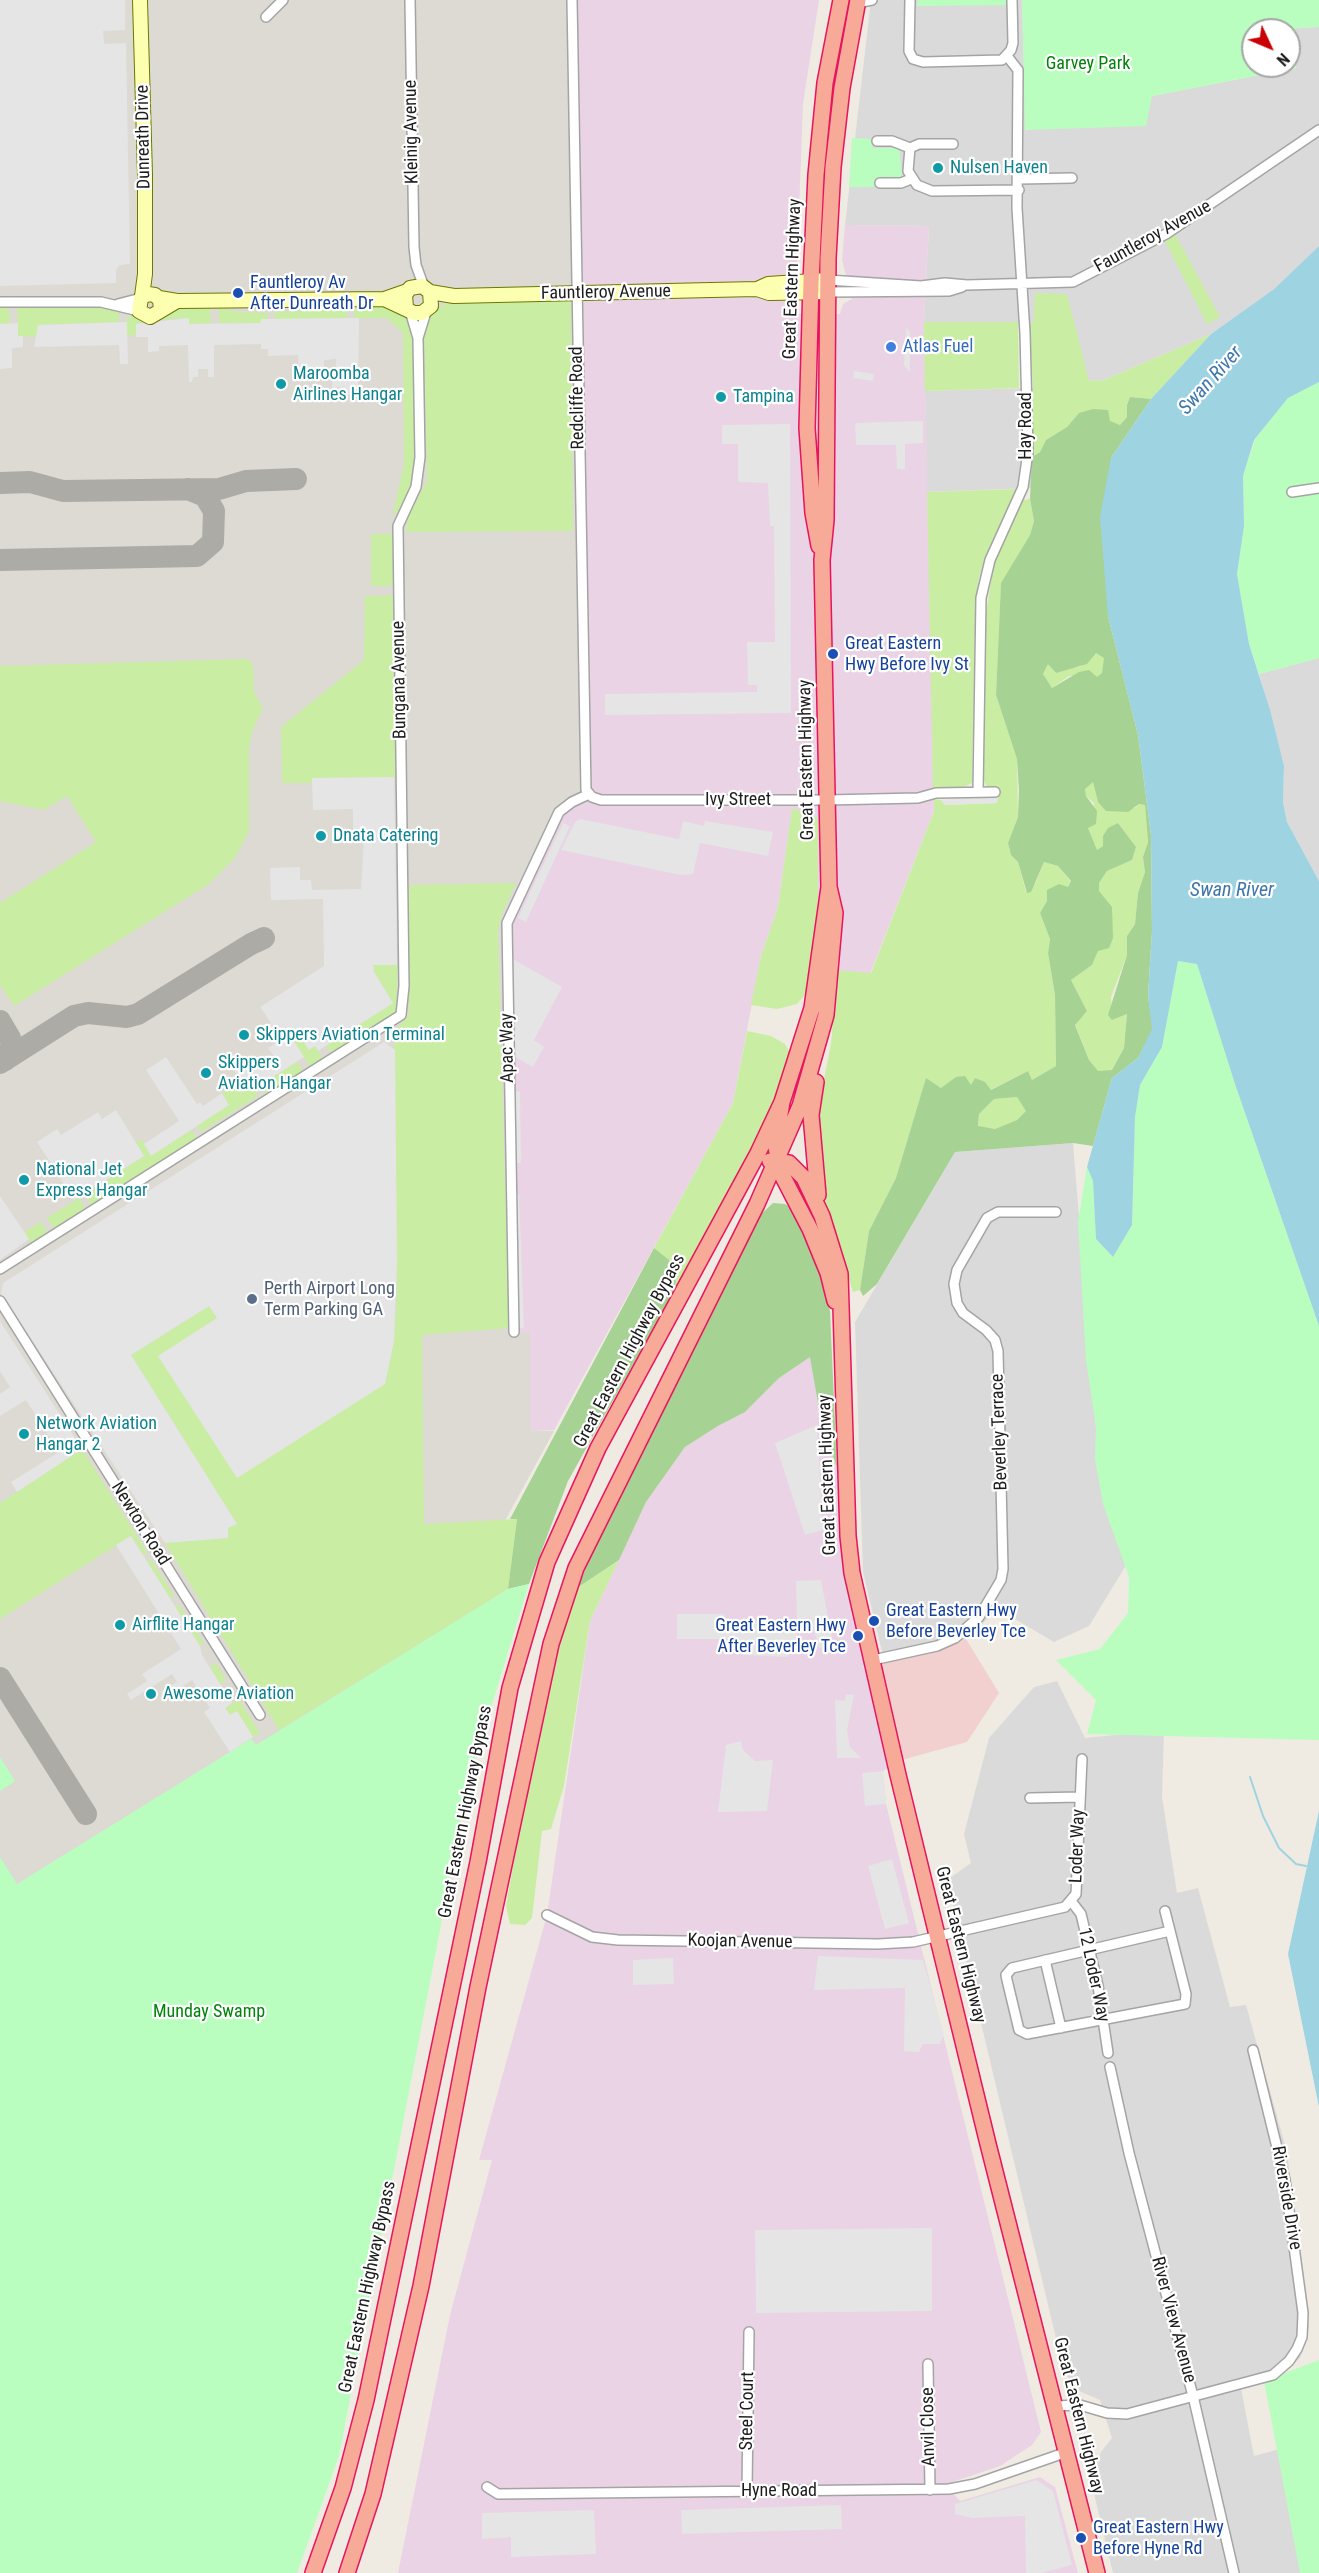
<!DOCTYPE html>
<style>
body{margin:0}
#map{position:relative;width:1319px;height:2573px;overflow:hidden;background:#efebe2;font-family:"Roboto Condensed",sans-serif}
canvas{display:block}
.north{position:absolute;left:1241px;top:18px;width:60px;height:60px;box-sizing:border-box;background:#fff;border:2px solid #a5a5a5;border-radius:50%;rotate:134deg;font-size:16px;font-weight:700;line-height:24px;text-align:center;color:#1d1d1d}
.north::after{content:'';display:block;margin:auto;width:21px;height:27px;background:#ca0002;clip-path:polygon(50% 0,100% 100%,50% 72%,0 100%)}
</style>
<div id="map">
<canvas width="1319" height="2573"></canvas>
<div class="north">N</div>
</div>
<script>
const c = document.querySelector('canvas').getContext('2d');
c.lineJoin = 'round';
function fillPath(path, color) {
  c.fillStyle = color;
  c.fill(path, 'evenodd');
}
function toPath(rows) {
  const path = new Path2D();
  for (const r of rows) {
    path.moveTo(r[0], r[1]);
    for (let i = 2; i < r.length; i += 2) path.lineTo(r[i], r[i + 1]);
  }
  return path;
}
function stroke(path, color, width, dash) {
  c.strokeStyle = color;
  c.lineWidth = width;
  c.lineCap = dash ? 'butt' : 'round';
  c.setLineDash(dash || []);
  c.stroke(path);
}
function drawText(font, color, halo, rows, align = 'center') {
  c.font = font + ' "Roboto Condensed",sans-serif';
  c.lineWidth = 4.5;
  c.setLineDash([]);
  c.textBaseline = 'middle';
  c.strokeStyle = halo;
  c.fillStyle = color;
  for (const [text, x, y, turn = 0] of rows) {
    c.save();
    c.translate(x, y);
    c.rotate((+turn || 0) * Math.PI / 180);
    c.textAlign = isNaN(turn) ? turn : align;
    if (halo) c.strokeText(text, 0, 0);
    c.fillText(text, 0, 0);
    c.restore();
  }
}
fillPath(toPath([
 [871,0,1022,0,1026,130,1152,96,1295,68,1296,28,1319,27,1319,246,1274,289,1211,334,1104,380,1089,381,1034,323,924,322,929,226,845,225],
 [1033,388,1032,488,927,492,925,391],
 [1319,658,1319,881,1287,822,1283,802,1284,766,1259,674],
 [1073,1143,1098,1453,1130,1559,1089,1626,1054,1642,998,1609,966,1639,884,1660,863,1572,855,1322,955,1152],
 [1057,1681,1085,1738,1164,1730,1162,1797,1177,1893,1198,1888,1230,2007,1246,2005,1287,2152,1309,2328,1300,2358,1282,2374,1241,2388,1254,2456,1280,2449,1308,2573,1113,2573,1091,2481,1101,2452,1112,2438,1100,2400,1079,2391,1064,2372,947,1880,971,1863,964,1834,989,1738,1034,1687]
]), '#dbdada');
fillPath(toPath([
 [966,1639,999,1693,967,1742,898,1761,873,1662]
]), '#f2d0cf');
fillPath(toPath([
 [573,0,819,0,803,104,797,265,789,272,789,304,796,314,840,314,843,304,852,299,842,260,845,225,929,226,924,322,934,811,870,974,818,968,818,818,792,809,778,907,761,956,733,1103,554,1430,530,1430,530,1332,514,1332,505,940],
 [811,1356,822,1426,848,1500,848,1536,898,1761,883,1771,886,1804,1041,2432,1032,2445,1000,2466,949,2483,949,2489,960,2501,1040,2477,1055,2487,1078,2573,398,2573,450,2315,492,2160,479,2160,547,1915,590,1621,646,1502,685,1447,718,1426,745,1412,779,1378]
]), '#e9d3e5');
fillPath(toPath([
 [0,0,573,0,586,790,564,807,511,915,514,1332,530,1332,530,1430,554,1431,506,1519,494,1609,0,1897]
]), '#dddad4');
fillPath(toPath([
 [1175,234,1220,317,1207,324,1165,241],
 [1035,293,1067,294,1089,381,1104,380,1211,334,1151,399,1130,397,1127,405,1127,417,1120,425,1079,413,1067,427,1046,440,1040,452,1032,457,1033,388,1029,323,1034,322],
 [571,297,573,531,406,532,408,517,427,481,424,329,428,318,436,309,451,301],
 [356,303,386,305,406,317,414,333,417,459,414,481,408,495,398,513,393,514,404,464,403,333,387,318,354,318],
 [0,305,9,305,10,323,0,324],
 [17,305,111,305,118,309,119,322,38,325,38,336,18,337],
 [210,306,211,323,189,324,188,318,161,320,181,308],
 [219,307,236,312,268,313,268,319,261,319,261,323,219,323],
 [347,310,347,318,275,319,275,312],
 [131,316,140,319,142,323,136,324,136,335,127,336,126,319],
 [924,322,1018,322,1019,388,925,391],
 [1017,489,1013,502,984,560,978,582,975,626,972,783,959,789,933,790,927,492],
 [1030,499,1034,521,1030,535,1001,584,996,695,1017,759,1018,817,1008,843,1011,855,1018,862,1026,892,1035,884,1044,862,1058,866,1071,882,1068,887,1047,901,1040,913,1050,939,1048,953,1055,995,1056,1066,1032,1080,1028,1071,990,1090,975,1079,971,1086,941,1088,926,1079,896,1178,869,1231,860,1290,853,1292,826,1208,817,1163,816,1119,831,1044,837,970,871,973,934,811,934,799,941,800,946,805,997,803,999,789,988,788,980,774,985,618,995,559,1022,500],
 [371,534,394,534,394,586,371,586],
 [394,595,398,777,312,778,312,783,282,783,281,727,364,660,365,596],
 [1096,653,1105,658,1102,673,1097,677,1069,676,1052,688,1043,674,1048,663,1056,673,1066,668,1080,667],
 [248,659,253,665,254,692,263,708,252,732,249,748,249,831,235,858,209,884,14,1006,0,985,0,903,96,842,67,796,44,810,0,801,0,666],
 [1089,782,1093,782,1098,802,1135,808,1139,804,1145,805,1148,842,1143,857,1145,872,1138,893,1135,924,1127,936,1127,955,1111,997,1112,1020,1127,1014,1124,1048,1112,1070,1098,1072,1089,1060,1075,1024,1087,1011,1071,980,1092,965,1098,951,1099,883,1107,871,1132,860,1136,847,1118,823,1103,846,1097,850,1088,828,1094,803,1086,796,1085,789],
 [792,808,818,818,818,902,809,990,797,1004,777,1009,751,1005,761,956,778,907],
 [516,883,503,911,498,930,509,1328,422,1335,424,1524,517,1519,508,1589,279,1730,165,1543,228,1538,228,1528,237,1524,131,1355,209,1306,217,1318,385,1384,394,1341,397,1291,394,1032,409,1014,409,885],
 [373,965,398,965,396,1011,391,1017,333,1056,326,1046,393,1003,374,972],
 [295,1028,309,1050,315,1046,324,1060,311,1068,288,1033],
 [747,1031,771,1036,785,1044,791,1055,768,1126,672,1295,676,1282,654,1248,733,1103],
 [297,1062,304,1073,267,1096,260,1085],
 [235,1084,241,1092,249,1087,251,1091,254,1089,258,1096,201,1132,197,1125,229,1105,222,1093],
 [1017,1097,1027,1111,1017,1120,995,1129,978,1127,979,1114,994,1099],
 [192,1130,197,1138,92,1206,85,1194,144,1156,136,1142,141,1139,152,1155],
 [79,1198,86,1209,54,1229,47,1218],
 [41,1222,48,1233,31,1243,24,1232],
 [82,1449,147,1552,144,1556,131,1536,0,1619,0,1503],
 [151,1559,174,1596,170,1598,147,1561],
 [619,1560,590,1621,564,1786,551,1829,542,1831,532,1918,525,1925,510,1924,506,1906,540,1711,559,1636,577,1588],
 [175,1606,180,1606,204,1643,200,1646],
 [216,1663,226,1680,220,1684,210,1667],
 [239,1699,260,1733,253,1737,237,1711,230,1716,225,1708]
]), '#c9eea3');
fillPath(toPath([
 [1130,397,1151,399,1111,458,1108,616,1138,735,1151,835,1152,931,1148,996,1153,1029,1138,1058,1112,1078,1093,1146,1073,1143,955,1152,877,1284,863,1296,860,1290,869,1231,896,1178,926,1078,941,1088,956,1077,965,1076,971,1085,975,1078,985,1082,991,1090,1028,1071,1032,1080,1056,1066,1055,995,1048,953,1050,939,1040,913,1047,901,1047,890,1059,884,1068,887,1071,881,1058,866,1044,862,1031,892,1027,893,1018,862,1011,855,1008,843,1018,817,1019,791,1017,759,996,695,1001,583,1030,535,1034,521,1030,499,1032,457,1040,452,1046,440,1067,427,1079,413,1093,409,1108,410,1110,421,1120,425,1127,417,1127,405],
 [1096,653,1104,658,1102,673,1097,677,1089,670,1079,672,1052,688,1043,674,1048,664,1056,673,1087,664],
 [1093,782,1098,802,1106,811,1128,812,1139,804,1145,805,1148,842,1143,857,1145,872,1138,893,1135,924,1127,936,1127,955,1108,1015,1112,1020,1127,1014,1124,1048,1112,1070,1098,1071,1089,1060,1075,1025,1087,1011,1071,980,1092,965,1098,951,1109,948,1113,938,1112,907,1099,891,1099,883,1107,871,1132,860,1136,847,1118,823,1108,828,1103,836,1103,846,1097,850,1088,828,1096,824,1097,811,1086,796,1085,789],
 [1017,1097,1026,1111,1017,1120,995,1129,978,1126,979,1114,994,1099],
 [773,1203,785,1204,795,1210,820,1266,830,1311,837,1468,822,1426,810,1357,779,1378,745,1412,718,1426,685,1447,646,1502,619,1560,577,1588,632,1464,758,1217],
 [654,1248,669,1260,674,1271,676,1282,672,1295,568,1481,529,1584,508,1589,517,1519,510,1519]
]), '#a6d293');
fillPath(toPath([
 [918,0,1010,0,1010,5,917,6],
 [1022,0,1319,0,1319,27,1296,28,1296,68,1152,96,1146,126,1025,130],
 [1253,30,1289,30,1289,66,1253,66],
 [852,138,872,139,872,148,899,148,902,174,899,178,875,178,874,187,849,187],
 [1319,382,1319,658,1259,674,1249,644,1237,574,1244,526,1243,476,1255,439,1288,398],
 [1178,961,1197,964,1235,1084,1319,1326,1319,1740,1087,1734,1096,1700,1056,1660,1100,1649,1128,1613,1129,1577,1103,1504,1095,1459,1096,1427,1086,1360,1078,1222,1087,1167,1093,1181,1096,1239,1113,1257,1132,1225,1135,1117,1140,1085,1162,1047],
 [529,1584,469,1779,339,2456,297,2573,0,2573,0,1857,17,1884,251,1739,256,1745,508,1589],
 [0,1757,15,1781,0,1791],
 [1319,2360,1319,2573,1300,2573,1264,2381]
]), '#bafebf');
fillPath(toPath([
 [0,0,125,0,125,30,103,31,104,44,126,43,130,264,120,265,116,270,116,283,0,286],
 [189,318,189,324,260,323,261,319,359,318,358,394,343,395,343,387,332,388,332,375,336,374,336,359,324,360,324,370,299,371,298,355,268,356,268,349,261,349,261,344,214,345,214,377,208,377,208,369,198,369,198,377,193,377,192,382,189,382,188,345,159,346,159,351,148,352,148,337,136,337,136,324],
 [127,322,128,364,120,364,119,345,34,347,38,325],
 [18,323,18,336,23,336,23,347,12,348,12,368,0,369,0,324],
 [906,327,910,332,910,372,904,366],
 [854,371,874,374,873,381,853,378],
 [923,421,923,443,905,444,905,469,897,469,896,445,856,445,855,423],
 [790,424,791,713,605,715,605,694,757,692,757,685,748,685,747,642,775,642,774,526,770,526,768,483,738,482,738,444,722,444,722,425],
 [394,777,397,965,373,965,374,972,393,1003,318,1051,315,1046,309,1050,295,1029,289,1033,304,1057,251,1091,249,1088,241,1092,235,1084,241,1081,231,1066,237,1062,240,1067,252,1059,259,1068,275,1058,268,1048,276,1043,266,1027,271,1023,260,1007,324,966,323,899,271,900,270,868,300,867,300,880,311,880,312,890,361,889,364,837,353,837,353,809,313,810,312,778],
 [998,795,997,803,945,805,941,800],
 [580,819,679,839,683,821,704,826,705,821,773,832,768,856,700,843,693,874,681,875,561,850,575,822],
 [563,823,570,826,526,922,518,918],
 [506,955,562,987,534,1040,544,1047,533,1067,508,1053],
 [384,1042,395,1050,397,1262,394,1341,385,1384,237,1478,158,1356,217,1318,209,1306,131,1355,237,1524,228,1528,228,1538,165,1543,1,1293,3,1283],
 [166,1057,197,1104,200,1102,203,1106,222,1093,229,1105,151,1156,144,1144,179,1121,146,1070],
 [520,1091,521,1163,513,1163,512,1092],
 [116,1110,144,1156,74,1200,37,1142,57,1129,61,1135,98,1112,102,1119],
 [519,1194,524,1328,517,1329,512,1195],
 [0,1196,29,1239,0,1260],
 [0,1321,82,1449,17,1492,11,1482,59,1452,26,1400,0,1416,0,1394,10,1387,0,1371],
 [817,1425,823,1530,805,1535,775,1443],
 [131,1536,200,1646,202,1655,232,1703,225,1708,230,1715,237,1711,253,1737,230,1752,204,1712,210,1708,192,1680,168,1695,166,1693,163,1695,161,1692,177,1682,172,1674,131,1700,127,1694,147,1681,142,1674,181,1649,116,1545],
 [821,1580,833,1643,819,1648,810,1618,797,1619,796,1581],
 [677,1614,724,1614,725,1622,795,1620,798,1642,787,1657,744,1655,746,1646,734,1639,677,1639],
 [846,1694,854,1695,847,1730,850,1747,861,1758,837,1758,835,1700,845,1701],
 [741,1741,743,1750,755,1761,773,1760,767,1811,718,1812,726,1745],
 [883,1771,886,1804,865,1806,862,1773],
 [892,1859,909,1923,885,1929,868,1866],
 [818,1956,923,1960,944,2034,940,2044,923,2044,919,2052,904,2051,905,1988,814,1990],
 [673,1958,674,1984,633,1985,633,1960],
 [932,2228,932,2311,756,2313,755,2230],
 [1036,2480,1053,2491,1072,2565,1041,2573,1026,2573,1025,2516,972,2518,955,2514,955,2504],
 [841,2505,842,2529,682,2534,681,2510],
 [594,2510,596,2554,511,2557,511,2537,482,2539,482,2513]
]), '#e5e5e5');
fillPath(toPath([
 [1319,246,1319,382,1288,398,1254,440,1243,476,1244,526,1237,574,1249,644,1270,710,1284,766,1283,802,1287,822,1319,881,1319,1326,1235,1084,1197,964,1178,961,1162,1047,1140,1085,1135,1117,1132,1225,1113,1257,1096,1239,1093,1181,1087,1167,1112,1078,1138,1058,1152,1029,1148,996,1152,931,1151,835,1138,735,1108,616,1100,517,1111,458,1151,399,1211,334,1274,289],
 [1319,1811,1319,2107,1288,1954]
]), '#9ed3e1');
stroke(toPath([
 [1250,1777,1263,1816,1279,1848,1296,1864,1306,1866]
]), '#9ed3e1', 2);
stroke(toPath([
 [0,483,30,482,63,491,219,489,246,481,296,479],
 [0,560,197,556,213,542,214,511,205,496,188,489],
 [0,1021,10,1038,12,1046,5,1060],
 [0,1063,74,1016,88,1013,127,1017,138,1014,251,944,264,938],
 [0,1678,86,1814]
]), '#adaba6', 22);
const minor = toPath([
 [410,0,414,247,416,265,424,287],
 [572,0,586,790,592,797,601,800,827,800,918,798,936,793,995,792],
 [910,0,909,51,913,59,923,62,1002,60,1011,50,1013,43,1012,0],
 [857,3,872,0],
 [266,17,283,0],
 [877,141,892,141,910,148],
 [953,144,919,144,910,148,908,171,917,185,932,191,1019,190],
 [1019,179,1072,178],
 [880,183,901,183,911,179],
 [828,280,921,286,945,283,967,285,1073,282,1166,234,1319,130],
 [828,292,949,291,962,287],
 [0,302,101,302,139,311],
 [118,304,141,298],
 [418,338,426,312],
 [1292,492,1319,488],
 [978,792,981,598,990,560,1023,487,1028,452,1025,333,1017,208,1018,70,1007,56],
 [0,1269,401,1015,404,986,398,526,416,487,420,457,418,338,410,311],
 [0,1301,260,1715],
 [514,1332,507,923,559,812,572,802,589,794],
 [873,1660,937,1646,955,1638,979,1617,1001,1580,1003,1569,998,1351,995,1340,986,1330,963,1313,957,1303,954,1284,957,1270,987,1218,998,1212,1056,1212],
 [1030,1798,1080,1797],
 [1071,1901,1081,1914,1098,1986,1108,2053],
 [1165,1911,1186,1994,1185,2004,1027,2034,1019,2030,1007,1980,1006,1975,1012,1968,1170,1931],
 [547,1915,592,1937,618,1940,878,1944,913,1942,1065,1907,1076,1894,1082,1759],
 [1045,1960,1061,2028],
 [1110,2067,1129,2153,1193,2396,1234,2573],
 [928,2364,930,2490],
 [1055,2406,1080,2405,1107,2413,1127,2414,1273,2375,1289,2361,1297,2349,1302,2337,1303,2313,1285,2180,1253,2050],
 [487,2487,498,2494,949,2489,975,2484,1067,2452],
 [747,2490,749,2332]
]);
const secondary = toPath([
 [140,0,145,175,145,274,142,296],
 [757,289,769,293,828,292],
 [430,292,454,296,711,290,757,289,768,284,828,280],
 [159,298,177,301,384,299,407,291],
 [384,299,414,313,422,313,431,306,430,292,422,286,410,288,405,295,406,307],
 [161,310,160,300,155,295,148,294,141,298,139,311,150,317,177,301]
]);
const trunk = toPath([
 [819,546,813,513,807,428,811,282,816,175,825,83,841,0],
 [816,1082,811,1115,818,1195],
 [770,1161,789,1163,804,1178,822,1216,840,1274,848,1536,852,1573,898,1775,988,2144,1097,2573],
 [835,1301,828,1273,810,1229,782,1175,775,1143,782,1102,812,1008,829,887,822,560,826,520,828,258,833,167,842,88,858,0],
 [313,2573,343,2488,366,2400,478,1862,510,1688,547,1562,598,1448,758,1153,782,1102],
 [347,2573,373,2494,421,2286,478,1987,551,1644,576,1568,757,1204,800,1106,826,1015,835,913,829,887]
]);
stroke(minor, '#a4a4a4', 12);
stroke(secondary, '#6c7800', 16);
stroke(trunk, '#e8145f', 18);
stroke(minor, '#fff', 9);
stroke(secondary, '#fcffb0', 14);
stroke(trunk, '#f6aa97', 15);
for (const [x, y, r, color] of [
 [938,168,6,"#0f9aa8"],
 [238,293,6,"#1a4fb4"],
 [891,347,6,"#3f7fe0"],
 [281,384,6,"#0f9aa8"],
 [721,397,6,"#0f9aa8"],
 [833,654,6,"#1a4fb4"],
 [321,836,6,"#0f9aa8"],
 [244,1035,6,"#0f9aa8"],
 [206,1073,6,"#0f9aa8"],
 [24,1180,6,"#0f9aa8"],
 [252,1299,6,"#5c6f8a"],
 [24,1434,6,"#0f9aa8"],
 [874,1621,6,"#1a4fb4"],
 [120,1625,6,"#0f9aa8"],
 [858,1636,6,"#1a4fb4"],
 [151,1694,6,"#0f9aa8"],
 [1081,2538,6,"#1a4fb4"]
]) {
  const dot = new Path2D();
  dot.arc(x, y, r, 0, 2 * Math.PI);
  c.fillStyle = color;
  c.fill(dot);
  stroke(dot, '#fff', 2);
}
drawText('18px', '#02840b', '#fff', [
 ["Garvey Park",1088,64],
 ["Munday Swamp",209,2012]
]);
drawText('18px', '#1d1d1d', '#fff', [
 ["Kleinig Avenue",412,132,-91],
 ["Dunreath Drive",144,137,-91],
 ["Fauntleroy Avenue",1153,237,-29],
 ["Great Eastern Highway",793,279,-88],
 ["Fauntleroy Avenue",606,293,-1],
 ["Redcliffe Road",578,398,-91],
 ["Hay Road",1026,426,-90],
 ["Bungana Avenue",400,680,-91],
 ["Great Eastern Highway",807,760,-91],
 ["Ivy Street",738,800],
 ["Apac Way",508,1048,-91],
 ["Great Eastern Highway Bypass",630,1351,-62],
 ["Beverley Terrace",1000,1432,-92],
 ["Great Eastern Highway",828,1475,-92],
 ["Newton Road",140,1524,58],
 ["Great Eastern Highway Bypass",466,1812,-79],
 ["Loder Way",1078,1846,-88],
 ["Koojan Avenue",740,1942,1],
 ["Great Eastern Highway",960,1945,76],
 ["12 Loder Way",1093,1975,78],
 ["Riverside Drive",1286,2198,80],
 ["Great Eastern Highway Bypass",368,2287,-78],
 ["River View Avenue",1173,2320,75],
 ["Steel Court",748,2411,-89],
 ["Great Eastern Highway",1078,2416,76],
 ["Anvil Close",929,2427,-91],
 ["Hyne Road",779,2491]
]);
drawText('18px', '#0d838f', '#fff', [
 ["Nulsen Haven",950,168],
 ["Maroomba",293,374],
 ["Airlines Hangar",293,395],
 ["Tampina",733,397],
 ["Dnata Catering",333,836],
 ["Skippers Aviation Terminal",256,1035],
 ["Skippers",218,1063],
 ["Aviation Hangar",218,1084],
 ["National Jet",36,1170],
 ["Express Hangar",36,1191],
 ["Network Aviation",36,1424],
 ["Hangar 2",36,1445],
 ["Airflite Hangar",132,1625],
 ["Awesome Aviation",163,1694]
], 'left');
drawText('18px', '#164399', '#fff', [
 ["Fauntleroy Av",250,283],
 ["After Dunreath Dr",250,304],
 ["Great Eastern",845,644],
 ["Hwy Before Ivy St",845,665],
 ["Great Eastern Hwy",886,1611],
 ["Before Beverley Tce",886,1632],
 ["Great Eastern Hwy",846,1626,"right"],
 ["After Beverley Tce",846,1647,"right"],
 ["Great Eastern Hwy",1093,2528],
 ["Before Hyne Rd",1093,2549]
], 'left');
drawText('18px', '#366cbe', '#fff', [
 ["Atlas Fuel",903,347]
], 'left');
drawText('18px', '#4e5e75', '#fff', [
 ["Perth Airport Long",264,1289],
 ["Term Parking GA",264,1310]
], 'left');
drawText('italic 20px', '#3f77ad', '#fff', [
 ["Swan River",1211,381,-48],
 ["Swan River",1232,891]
]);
</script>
